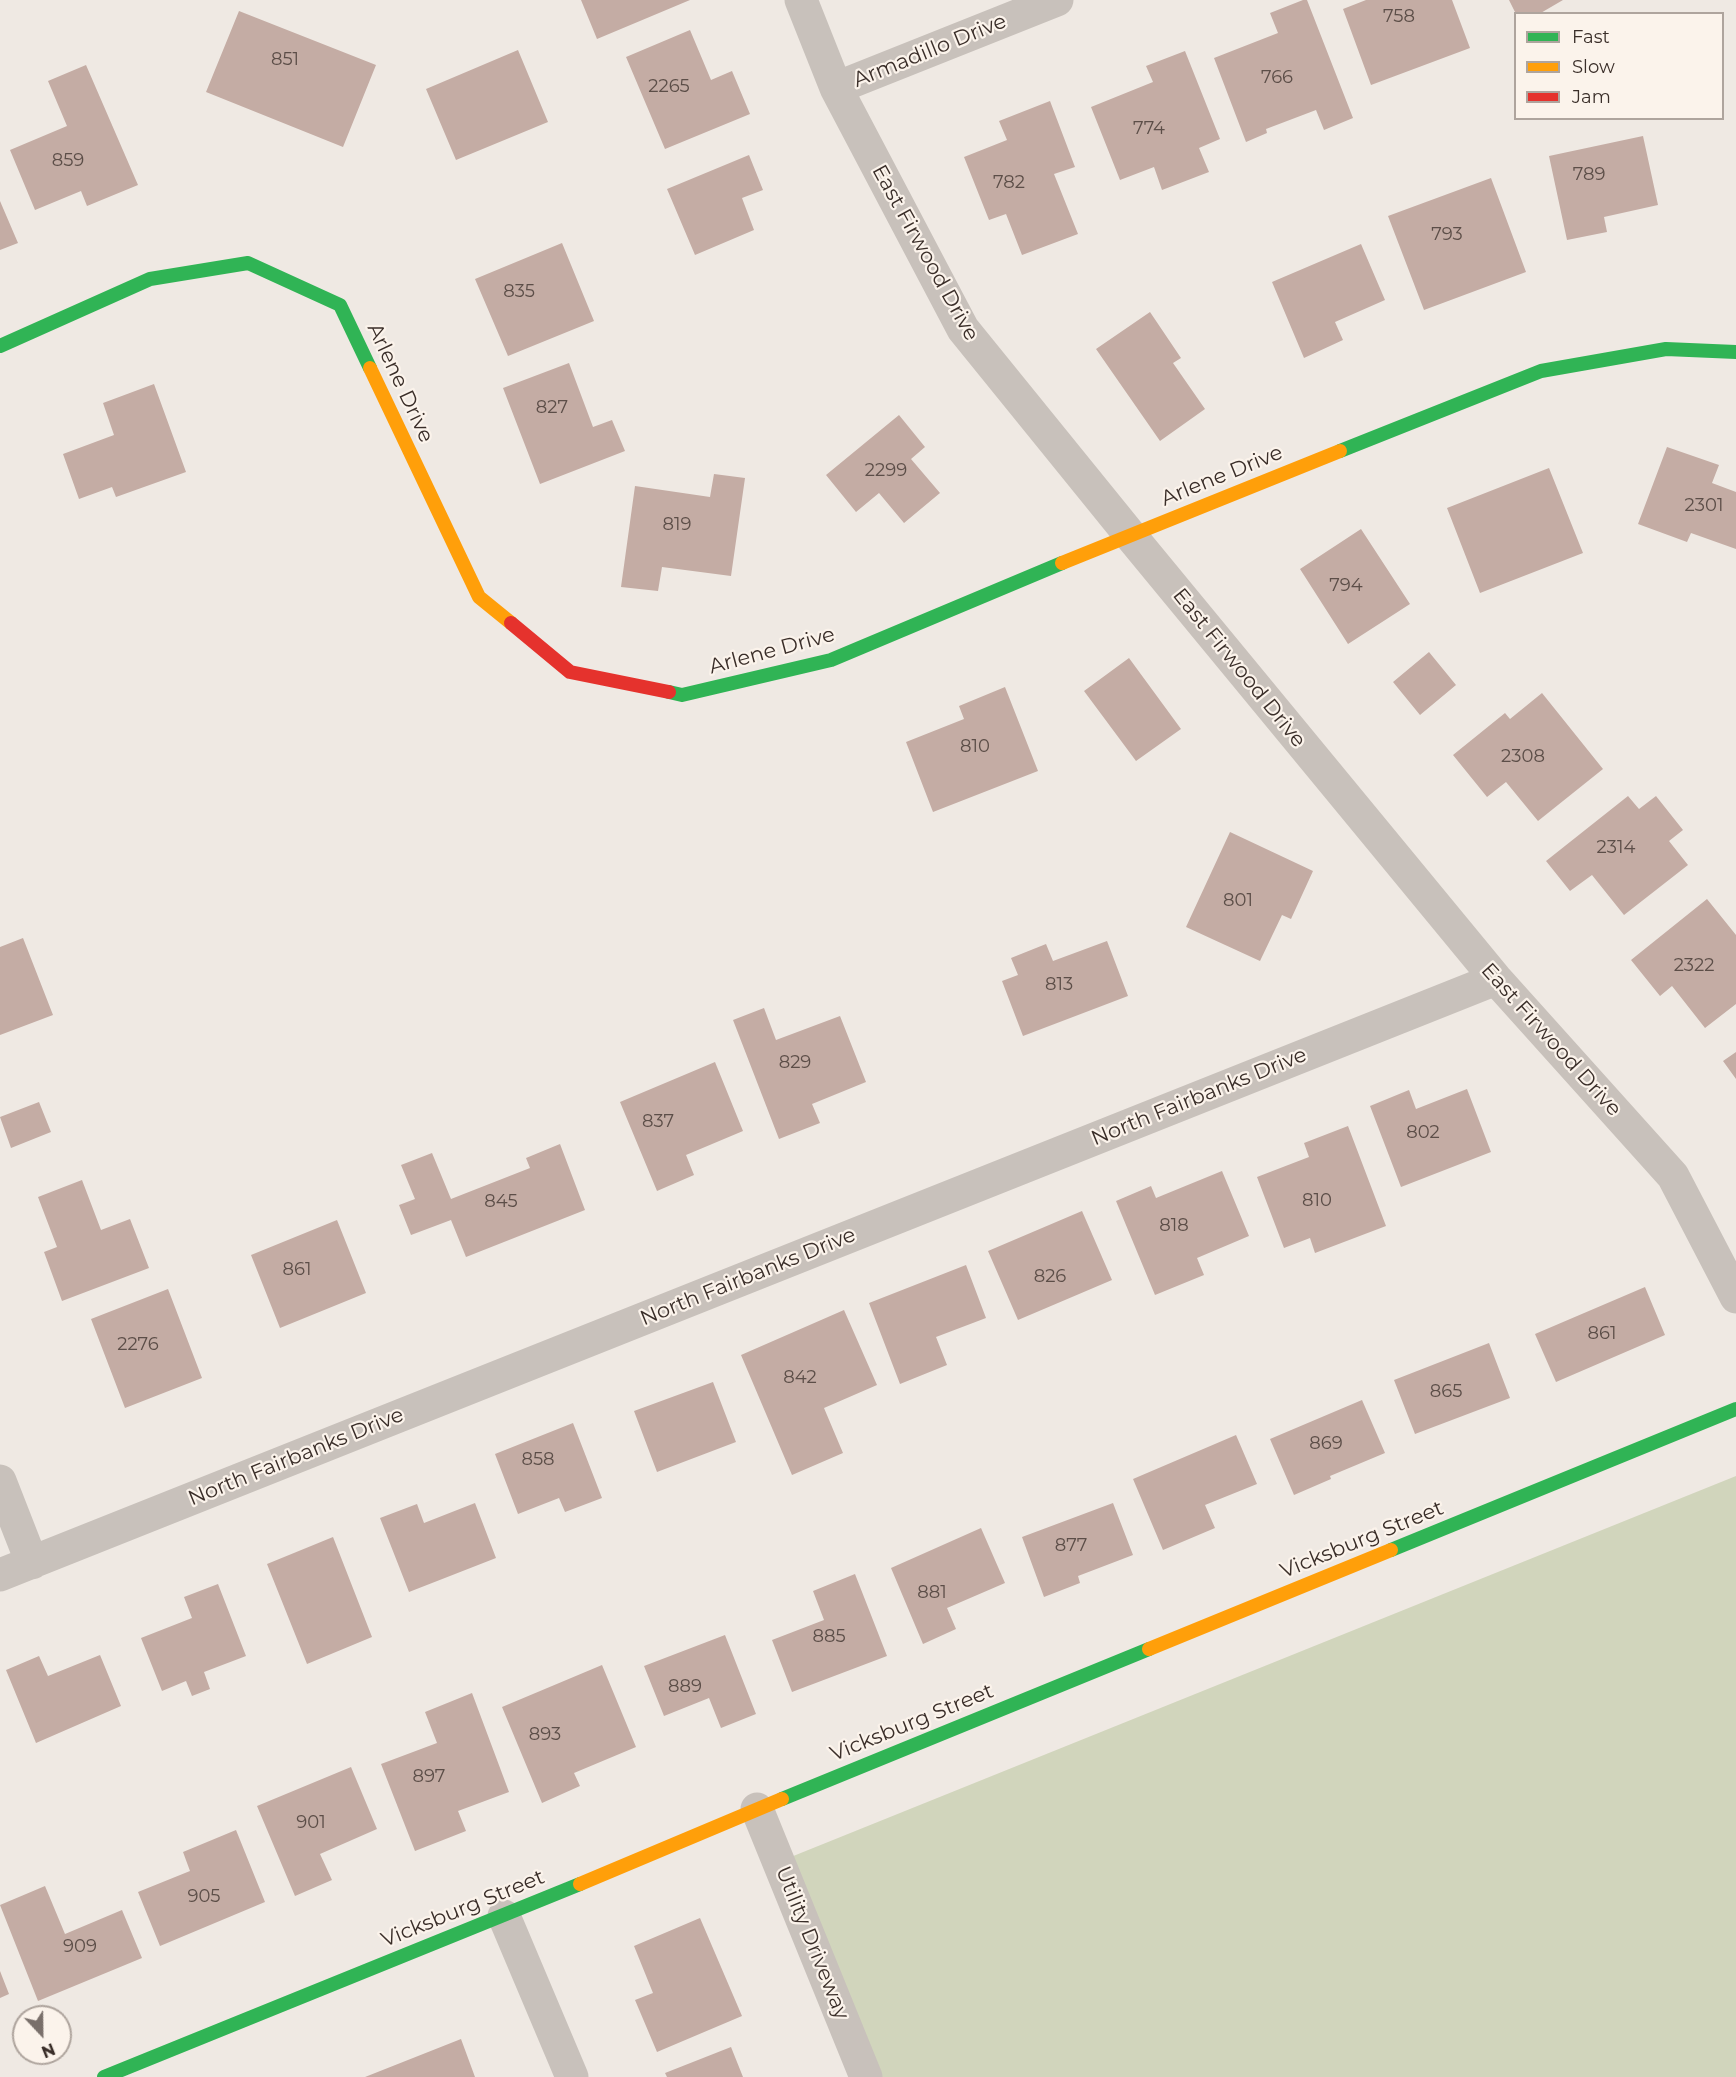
<!DOCTYPE html>
<style>
body{margin:0}
#map{position:relative;width:1736px;height:2077px;overflow:hidden;background:#efe9e3;font-family:Montserrat,sans-serif}
canvas{display:block}
.legend{position:absolute;left:1514px;top:12px;width:210px;height:108px;box-sizing:border-box;background:#fbf3eb;border:2px solid #aea49d;margin:0;padding:8px 10px;list-style:none;font-size:18px;color:#3a2e29}
.legend li{display:flex;align-items:center;gap:12px;height:30px}
.legend b{width:30px;border:2px solid #aea49d}
.north{position:absolute;left:12px;top:2005px;width:60px;height:60px;box-sizing:border-box;background:#fbf3eb;border:2px solid #aea49d;border-radius:50%;rotate:158deg;font-size:16px;font-weight:700;line-height:24px;text-align:center;color:#3a2e29}
.north::after{content:'';display:block;margin:auto;width:21px;height:27px;background:#796f6a;clip-path:polygon(50% 0,100% 100%,50% 72%,0 100%)}
</style>
<div id="map">
<canvas width="1736" height="2077"></canvas>
<ul class="legend">
<li><b style="height:8px;background:#30b455"></b>Fast</li>
<li><b style="height:8px;background:#ff9f0a"></b>Slow</li>
<li><b style="height:8px;background:#e5322d"></b>Jam</li>
</ul>
<div class="north">N</div>
</div>
<script>
const c = document.querySelector('canvas').getContext('2d');
c.lineJoin = 'round';
function fillPath(path, color) {
  c.fillStyle = color;
  c.fill(path, 'evenodd');
}
function toPath(rows) {
  const path = new Path2D();
  for (const r of rows) {
    path.moveTo(r[0], r[1]);
    for (let i = 2; i < r.length; i += 2) path.lineTo(r[i], r[i + 1]);
  }
  return path;
}
function stroke(path, color, width, dash) {
  c.strokeStyle = color;
  c.lineWidth = width;
  c.lineCap = dash ? 'butt' : 'round';
  c.setLineDash(dash || []);
  c.stroke(path);
}
function drawText(font, color, halo, rows, align = 'center') {
  c.font = font + ' Montserrat,sans-serif';
  c.lineWidth = 4.5;
  c.setLineDash([]);
  c.textBaseline = 'middle';
  c.strokeStyle = halo;
  c.fillStyle = color;
  for (const [text, x, y, turn = 0] of rows) {
    c.save();
    c.translate(x, y);
    c.rotate((+turn || 0) * Math.PI / 180);
    c.textAlign = isNaN(turn) ? turn : align;
    if (halo) c.strokeText(text, 0, 0);
    c.fillText(text, 0, 0);
    c.restore();
  }
}
fillPath(toPath([
 [1736,1476,1736,2077,859,2077,771,1865]
]), '#d1d5bc');
fillPath(toPath([
 [581,0,690,0,597,39],
 [1303,0,1307,0,1353,118,1324,130,1316,110,1266,129,1267,133,1246,142,1214,58,1278,33,1270,13],
 [1366,0,1452,0,1470,48,1371,85,1343,9],
 [1509,0,1563,0,1539,14,1516,14],
 [239,11,376,65,343,147,206,92],
 [690,30,711,80,732,71,750,114,665,149,626,57],
 [518,50,548,122,456,160,426,89],
 [1185,51,1220,139,1199,148,1209,172,1162,190,1154,167,1120,180,1091,107,1153,82,1146,66],
 [86,65,138,185,87,206,81,191,35,210,10,150,67,126,48,81],
 [1050,101,1075,167,1054,174,1078,234,1022,255,1006,214,989,220,964,157,1007,140,999,121],
 [1643,136,1658,205,1604,217,1607,232,1567,240,1549,156],
 [749,155,763,190,742,198,754,230,695,255,667,189],
 [1491,178,1526,272,1424,310,1388,216],
 [0,201,18,243,0,250],
 [562,243,594,321,508,356,475,279],
 [1361,244,1385,300,1335,322,1343,340,1304,358,1272,282],
 [1150,312,1181,358,1173,363,1205,409,1160,441,1096,349],
 [569,363,593,427,612,420,625,451,540,484,503,388],
 [154,384,186,472,116,497,112,487,79,499,63,454,114,435,103,403],
 [899,415,925,447,911,459,940,493,904,523,879,493,856,512,826,475],
 [1667,447,1719,465,1712,483,1736,492,1736,549,1691,533,1687,542,1638,524],
 [1549,468,1583,553,1480,593,1447,508],
 [714,474,745,478,731,576,662,567,658,591,621,587,635,486,710,497],
 [1361,529,1410,604,1348,644,1300,569],
 [1429,652,1456,685,1420,715,1393,682],
 [1129,658,1181,729,1136,761,1084,691],
 [1005,687,1038,771,933,812,906,742,964,719,959,706],
 [1542,693,1603,769,1538,821,1506,782,1487,797,1453,755,1505,713,1510,719],
 [1628,796,1639,809,1656,796,1683,830,1669,841,1688,865,1624,915,1592,875,1570,891,1546,861],
 [1230,832,1313,871,1291,919,1282,915,1260,961,1186,927],
 [1707,899,1736,935,1736,1004,1705,1028,1672,986,1660,996,1631,960],
 [23,938,53,1015,0,1035,0,947],
 [1107,941,1128,996,1023,1036,1002,981,1018,975,1011,958,1046,944,1053,961],
 [764,1008,776,1040,840,1016,866,1082,812,1104,820,1123,779,1139,733,1020],
 [1736,1052,1736,1079,1723,1061],
 [715,1062,743,1131,686,1155,694,1175,657,1191,620,1102],
 [1467,1089,1491,1152,1401,1187,1370,1106,1409,1090,1416,1109],
 [39,1102,51,1132,11,1148,0,1117],
 [1348,1126,1386,1226,1315,1253,1310,1238,1284,1248,1257,1177,1309,1157,1304,1143],
 [560,1144,585,1210,466,1257,451,1220,411,1235,399,1205,415,1199,401,1165,432,1153,451,1199,530,1168,526,1158],
 [1222,1171,1249,1236,1197,1258,1204,1275,1155,1295,1116,1201,1151,1186,1156,1198],
 [82,1180,101,1230,130,1219,149,1268,62,1301,44,1252,57,1247,38,1197],
 [1082,1211,1112,1280,1018,1320,988,1251],
 [337,1220,366,1293,280,1328,251,1255],
 [966,1265,986,1318,936,1337,947,1365,900,1384,869,1303],
 [1645,1287,1665,1335,1556,1382,1535,1334],
 [168,1289,202,1378,125,1408,91,1319],
 [844,1310,877,1385,824,1408,843,1453,792,1475,741,1355],
 [1489,1343,1510,1398,1415,1434,1394,1380],
 [713,1382,736,1442,657,1472,634,1411],
 [1362,1400,1385,1453,1330,1476,1331,1479,1294,1495,1270,1439],
 [573,1423,602,1498,565,1512,559,1498,518,1514,495,1454],
 [1236,1435,1257,1484,1205,1505,1215,1528,1163,1550,1133,1479],
 [475,1503,496,1558,409,1592,380,1518,417,1504,424,1523],
 [1113,1503,1133,1555,1078,1576,1080,1583,1044,1597,1022,1537],
 [981,1528,1005,1583,947,1608,956,1629,923,1644,891,1568],
 [333,1537,372,1637,307,1664,267,1564],
 [855,1574,887,1656,792,1692,772,1640,824,1620,813,1591],
 [218,1584,246,1656,204,1672,210,1689,192,1696,186,1681,162,1691,141,1638,192,1618,184,1597],
 [725,1635,756,1714,721,1728,709,1698,664,1716,644,1666],
 [100,1655,121,1706,36,1743,6,1670,39,1656,48,1676],
 [602,1665,636,1747,574,1773,580,1786,542,1803,502,1707],
 [472,1693,509,1792,458,1811,466,1831,415,1851,381,1764,437,1743,425,1712],
 [351,1767,377,1829,320,1854,332,1880,295,1896,257,1806],
 [236,1830,265,1902,160,1946,138,1892,190,1871,183,1852],
 [45,1886,65,1934,122,1910,142,1958,38,2001,0,1905],
 [700,1918,742,2016,657,2052,635,2000,653,1993,634,1946],
 [0,1971,9,1994,0,1998],
 [461,2039,475,2077,365,2077],
 [731,2047,743,2077,667,2077,665,2073]
]), '#c4aca4');
stroke(toPath([
 [801,0,836,88,963,329,1130,535,1496,979,1673,1176,1736,1297],
 [836,88,1057,0],
 [0,1481,32,1563],
 [0,1575,1496,979],
 [757,1809,866,2077],
 [504,1916,572,2077]
]), '#c8c1bb', 33);
stroke(toPath([
 [0,346,150,279,248,263,340,305,370,368],
 [1340,451,1541,371,1666,349,1736,352],
 [669,692,682,695,831,660,1062,563],
 [1391,1550,1736,1409],
 [782,1799,1149,1649],
 [104,2077,580,1884]
]), '#30b455', 14);
stroke(toPath([
 [370,368,479,597,511,623],
 [1062,563,1340,451],
 [1149,1649,1391,1550],
 [580,1884,782,1799]
]), '#ff9f0a', 14);
stroke(toPath([
 [511,623,570,672,669,692]
]), '#e5322d', 14);
drawText('18px', '#5c4e48', null, [
 ["758",1399,17],
 ["851",285,60],
 ["766",1277,78],
 ["2265",669,87],
 ["774",1149,129],
 ["859",68,161],
 ["789",1589,175],
 ["782",1009,183],
 ["793",1447,235],
 ["835",519,292],
 ["827",552,408],
 ["2299",886,471],
 ["2301",1704,506],
 ["819",677,525],
 ["794",1346,586],
 ["810",975,747],
 ["2308",1523,757],
 ["2314",1616,848],
 ["801",1238,901],
 ["2322",1694,966],
 ["813",1059,985],
 ["829",795,1063],
 ["837",658,1122],
 ["802",1423,1133],
 ["810",1317,1201],
 ["845",501,1202],
 ["818",1174,1226],
 ["861",297,1270],
 ["826",1050,1277],
 ["861",1602,1334],
 ["2276",138,1345],
 ["842",800,1378],
 ["865",1446,1392],
 ["869",1326,1444],
 ["858",538,1460],
 ["877",1071,1546],
 ["881",932,1593],
 ["885",829,1637],
 ["889",685,1687],
 ["893",545,1735],
 ["897",429,1777],
 ["901",311,1823],
 ["905",204,1897],
 ["909",80,1947]
]);
drawText('21px', '#3a2e29', '#fbf3eb', [
 ["Armadillo Drive",930,51,-22],
 ["East Firwood Drive",925,253,61],
 ["Arlene Drive",400,383,65],
 ["Arlene Drive",1222,476,-22],
 ["Arlene Drive",772,651,-15],
 ["East Firwood Drive",1239,668,51],
 ["East Firwood Drive",1551,1040,48],
 ["North Fairbanks Drive",1199,1097,-22],
 ["North Fairbanks Drive",748,1277,-22],
 ["North Fairbanks Drive",296,1457,-22],
 ["Vicksburg Street",1362,1540,-22],
 ["Vicksburg Street",912,1723,-22],
 ["Vicksburg Street",463,1909,-22],
 ["Utility Driveway",812,1943,68]
]);
</script>
